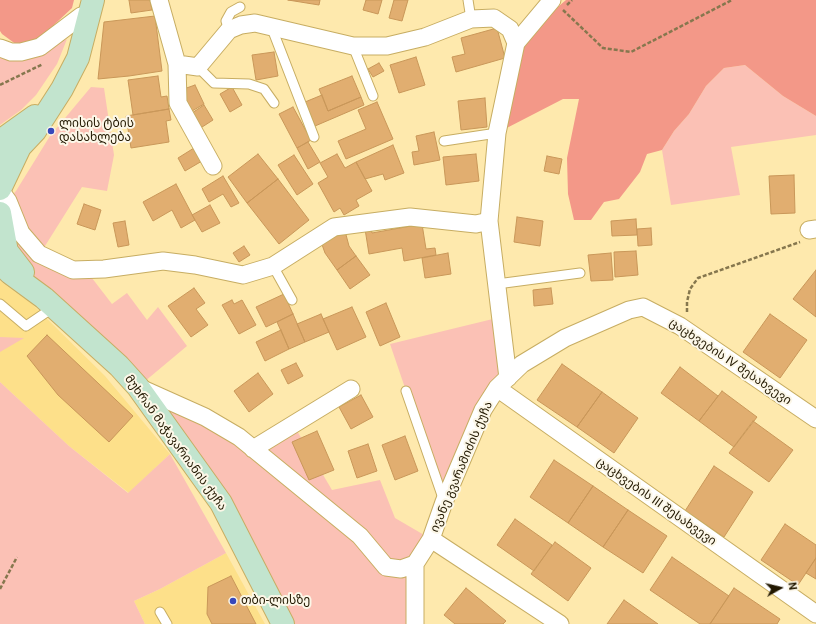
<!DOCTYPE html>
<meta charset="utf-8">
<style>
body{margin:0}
#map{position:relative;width:816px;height:624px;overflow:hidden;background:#fee9ad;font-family:Roboto,sans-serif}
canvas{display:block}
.north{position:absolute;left:760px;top:568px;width:40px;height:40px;-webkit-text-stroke:3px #fcf7e8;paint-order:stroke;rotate:82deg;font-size:11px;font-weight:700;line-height:16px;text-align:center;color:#221800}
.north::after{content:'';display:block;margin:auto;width:14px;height:18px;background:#221800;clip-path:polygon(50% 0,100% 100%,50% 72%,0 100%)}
</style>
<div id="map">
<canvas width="816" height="624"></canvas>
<div class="north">N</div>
</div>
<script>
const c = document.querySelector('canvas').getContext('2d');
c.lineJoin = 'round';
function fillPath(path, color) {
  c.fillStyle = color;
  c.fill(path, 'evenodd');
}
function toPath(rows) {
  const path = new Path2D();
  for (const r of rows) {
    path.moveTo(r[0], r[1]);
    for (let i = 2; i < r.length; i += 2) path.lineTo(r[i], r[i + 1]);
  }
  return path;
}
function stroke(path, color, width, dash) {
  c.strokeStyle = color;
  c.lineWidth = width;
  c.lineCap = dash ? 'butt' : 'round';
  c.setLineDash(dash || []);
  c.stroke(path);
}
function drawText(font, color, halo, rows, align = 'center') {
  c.font = font + ' Roboto,"Noto Sans Georgian",sans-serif';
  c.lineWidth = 4;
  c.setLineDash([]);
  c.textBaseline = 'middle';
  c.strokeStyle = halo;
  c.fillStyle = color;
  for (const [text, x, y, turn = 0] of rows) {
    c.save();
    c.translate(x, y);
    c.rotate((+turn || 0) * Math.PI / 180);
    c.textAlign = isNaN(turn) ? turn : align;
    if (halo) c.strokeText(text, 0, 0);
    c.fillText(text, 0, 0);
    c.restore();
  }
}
fillPath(toPath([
 [0,281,32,304,105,376,170,454,129,493,69,446,0,382],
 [226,553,265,624,145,624,134,601,160,589]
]), '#fde08a');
fillPath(toPath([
 [67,39,57,64,36,95,21,110,0,125,0,52,40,51],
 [745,65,783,96,816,116,816,135,731,147,740,195,671,205,662,150,674,131,689,114,706,86,724,68],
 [91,87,104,88,114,155,107,191,82,187,40,254,85,269,112,304,127,293,147,320,158,307,187,346,138,387,253,449,293,424,332,490,380,480,395,518,431,539,415,564,415,624,284,624,138,387,36,283,10,242,3,206,16,191,50,136],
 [501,317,508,378,444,502,390,344],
 [0,337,24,338,0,352],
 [0,382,69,446,128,493,170,454,226,553,160,589,134,601,145,624,0,624]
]), '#fbc1b5');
fillPath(toPath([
 [0,0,74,0,72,8,39,39,17,45,2,34,0,31],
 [566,0,816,0,816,116,783,96,745,65,724,68,706,86,689,114,674,131,662,150,647,154,640,172,619,199,604,202,591,220,574,220,568,194,567,158,579,99,563,99,497,133,516,43]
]), '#f39888');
const building = toPath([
 [129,0,150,0,152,10,131,13,129,0],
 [288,0,320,0,319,5,288,0],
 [366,0,382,0,378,14,363,10,366,0],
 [394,0,408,0,402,21,389,18,394,0],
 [155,16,162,71,129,76,98,79,104,22,155,16],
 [497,28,505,58,456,72,452,57,465,54,461,38,497,28],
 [274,52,278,76,256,80,252,55,274,52],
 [416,57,425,85,399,93,390,65,416,57],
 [379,63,384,71,373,77,368,69,379,63],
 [158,76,161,97,167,96,169,109,133,115,128,80,158,76],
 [352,76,361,97,328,111,319,89,352,76],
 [195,85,204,104,187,114,181,90,195,85],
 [232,87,242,105,230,112,220,94,232,87],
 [322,95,328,111,361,97,364,105,315,126,305,102,322,95],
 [485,98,487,127,461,130,458,101,485,98],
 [377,102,393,139,346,159,338,141,366,129,358,110,377,102],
 [204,105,213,120,199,129,189,115,204,105],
 [293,107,311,140,297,148,279,114,293,107],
 [169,109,171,120,166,121,169,142,131,148,126,116,169,109],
 [434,132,440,160,414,165,412,152,419,151,416,136,434,132],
 [308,142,320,162,308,169,297,148,308,142],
 [393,145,404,173,385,180,383,174,365,179,356,162,393,145],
 [194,148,202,161,185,171,178,158,194,148],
 [258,154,278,179,247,203,228,177,258,154],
 [337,154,345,168,356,162,372,191,356,200,359,206,344,215,340,208,334,212,318,183,328,177,320,163,337,154],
 [476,154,479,181,446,185,443,157,476,154],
 [294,155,313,184,297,195,278,165,294,155],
 [547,156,562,159,559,174,544,171,547,156],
 [794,175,795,213,771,214,769,176,794,175],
 [223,176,239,203,231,207,223,194,209,202,202,189,223,176],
 [278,179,309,220,279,244,247,203,278,179],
 [176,184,195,220,181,228,172,210,153,221,143,202,176,184],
 [84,204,101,210,95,230,77,224,84,204],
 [210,205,220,223,202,232,192,215,210,205],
 [517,217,543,221,540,246,514,242,517,217],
 [636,219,637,235,612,236,611,221,636,219],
 [125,221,129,245,118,247,113,223,125,221],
 [422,224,426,249,435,248,436,255,404,261,402,248,369,254,365,229,371,228,372,233,422,224],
 [651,228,652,245,638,246,637,229,651,228],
 [345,231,349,246,356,256,337,270,325,253,320,239,345,231],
 [244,246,250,255,239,262,233,253,244,246],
 [636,251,638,275,615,277,614,252,636,251],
 [448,253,451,274,425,278,422,258,448,253],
 [611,253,613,280,591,281,588,255,611,253],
 [356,256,370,275,350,289,337,270,356,256],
 [816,270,816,317,793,299,816,270],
 [194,288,205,303,196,309,208,325,191,337,168,306,194,288],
 [551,288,553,304,534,306,533,290,551,288],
 [284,294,293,314,266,327,256,307,284,294],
 [232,300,234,304,242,300,256,325,239,334,222,305,232,300],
 [386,303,400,337,380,346,366,312,386,303],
 [352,307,366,337,337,350,323,319,352,307],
 [293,314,305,342,289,349,277,322,293,314],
 [321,314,329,332,305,342,297,324,321,314],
 [770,314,807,340,780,378,743,352,770,314],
 [281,330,289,349,265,361,256,342,281,330],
 [47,335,133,416,109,442,58,395,27,356,47,335],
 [296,363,303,376,288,384,281,370,296,363],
 [562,364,602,392,577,427,537,400,562,364],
 [680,367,718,396,699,421,661,393,680,367],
 [258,373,273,394,249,412,234,391,258,373],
 [722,391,757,417,734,447,699,421,722,391],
 [602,392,638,418,614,453,577,427,602,392],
 [361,395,373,417,351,429,339,407,361,395],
 [753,421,793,450,769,482,729,453,753,421],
 [317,431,334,470,309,480,292,442,317,431],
 [405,436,418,471,395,480,382,445,405,436],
 [368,444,377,471,357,478,348,451,368,444],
 [554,460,593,486,568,523,530,497,554,460],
 [714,466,753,492,724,537,685,511,714,466],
 [593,486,628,510,603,547,568,523,593,486],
 [628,510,667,536,643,573,603,547,628,510],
 [515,519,552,545,534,571,497,545,515,519],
 [785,524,816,545,816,558,798,585,761,560,785,524],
 [555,542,591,568,568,601,531,574,555,542],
 [672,557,729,596,710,624,700,624,650,590,672,557],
 [816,558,816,579,806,573,816,558],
 [231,576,256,624,212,624,207,614,208,587,231,576],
 [466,588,506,621,503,624,455,624,444,615,466,588],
 [734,588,780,619,777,624,710,624,734,588],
 [624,600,658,624,607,624,624,600]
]);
fillPath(building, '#e1ae70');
stroke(building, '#c99759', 1);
const lane = toPath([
 [468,0,471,19],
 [271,26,314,137],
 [229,30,226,21,231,12,240,7],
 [353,46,373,96],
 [198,67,214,83,249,84,264,89,274,103],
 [444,141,497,133],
 [273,266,292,300],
 [497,284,580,273],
 [0,304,26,326,54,307],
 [406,391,444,501],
 [160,612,167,624]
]);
const street = toPath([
 [159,0,177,64,198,67,229,30,241,25,255,23,353,46,387,46,425,37,471,19,494,18,510,29,516,43],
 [0,48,11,52,21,52,40,47,81,16,90,14],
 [177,64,178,103,213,166],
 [0,190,8,201,21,233,39,254,73,270,104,269,163,261,195,265,243,275,273,266,334,227,410,217,476,224,489,221],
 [809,230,816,229],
 [508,378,489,221,497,133,516,43,552,0],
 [138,387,205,417,239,437,360,536,386,567,401,569,415,564,431,539,444,502,483,410,497,388,522,364,565,338,629,310,643,307,680,326,816,419],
 [497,388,816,614],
 [253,449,351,389],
 [431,539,560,624],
 [415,564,415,624]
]);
const secondary = toPath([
 [0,141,35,116],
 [0,161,19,148,35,131,62,89,78,58,93,0],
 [0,189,19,149],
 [0,213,7,252],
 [0,242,23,272],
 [0,263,10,273,44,298,119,366,138,387,221,503,283,624]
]);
stroke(lane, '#c7ad62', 11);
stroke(street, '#c7ad62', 19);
stroke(secondary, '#c7ad62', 24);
stroke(toPath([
 [567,5,572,0],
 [563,10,603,48,631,52,732,0],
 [0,85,43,64],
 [687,312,687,302,690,289,698,278,800,242],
 [0,589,17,557]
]), '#86774e', 2.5, [4, 2]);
stroke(lane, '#fff', 9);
stroke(street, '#fff', 17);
stroke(secondary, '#c2e4ce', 22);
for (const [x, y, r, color] of [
 [51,131,4,"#3748bb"],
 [233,601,4,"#3748bb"]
]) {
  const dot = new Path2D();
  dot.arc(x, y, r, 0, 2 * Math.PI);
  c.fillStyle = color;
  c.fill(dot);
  stroke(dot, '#fcf7e8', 1.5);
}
drawText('12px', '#221800', '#fcf7e8', [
 ["ლისის ტბის",59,124],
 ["დასახლება",59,138],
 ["თბი-ლისზე",241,601]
], 'left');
drawText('12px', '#221800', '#fcf7e8', [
 ["ცაცხვების IV შესახვევი",730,362,34],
 ["მუხრან მაჭავარიანის ქუჩა",175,443,54],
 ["ივანე გვარამიძის ქუჩა",462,467,-67],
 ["ცაცხვების III შესახვევი",656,502,35]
]);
</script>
